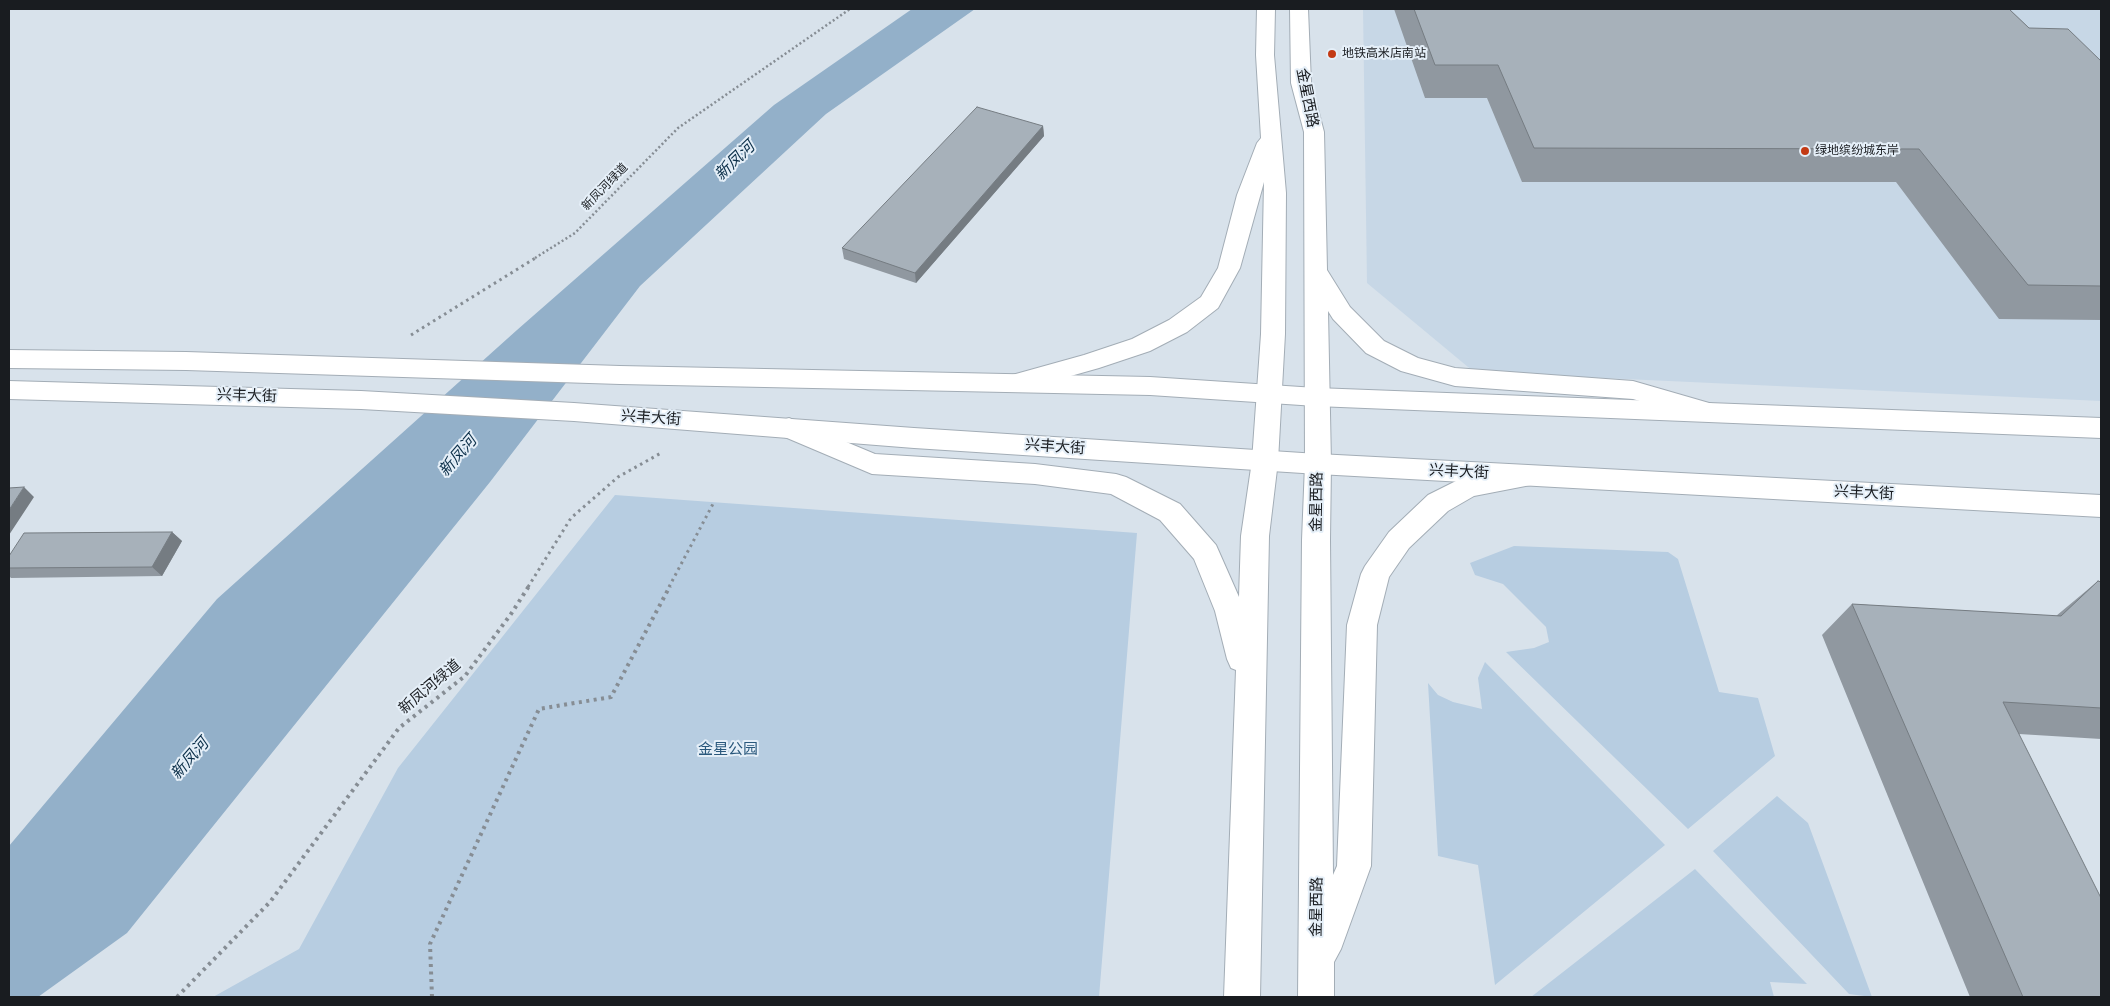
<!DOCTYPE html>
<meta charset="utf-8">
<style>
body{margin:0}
#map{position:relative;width:2110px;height:1006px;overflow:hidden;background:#d8e2eb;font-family:"PT Sans Narrow",sans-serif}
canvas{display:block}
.frame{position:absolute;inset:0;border:10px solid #191c20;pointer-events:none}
</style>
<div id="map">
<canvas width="2110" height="1006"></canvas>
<div class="frame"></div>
</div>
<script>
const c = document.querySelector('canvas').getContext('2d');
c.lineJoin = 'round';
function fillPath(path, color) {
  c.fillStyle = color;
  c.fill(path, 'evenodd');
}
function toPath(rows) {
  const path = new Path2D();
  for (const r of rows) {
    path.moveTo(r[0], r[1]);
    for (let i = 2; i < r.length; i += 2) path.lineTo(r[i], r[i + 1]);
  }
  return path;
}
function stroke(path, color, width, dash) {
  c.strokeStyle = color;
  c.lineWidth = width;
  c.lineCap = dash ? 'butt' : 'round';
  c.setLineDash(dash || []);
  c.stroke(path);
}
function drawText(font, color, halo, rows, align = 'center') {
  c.font = font + ' "PT Sans Narrow","Noto Sans SC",sans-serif';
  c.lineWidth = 4;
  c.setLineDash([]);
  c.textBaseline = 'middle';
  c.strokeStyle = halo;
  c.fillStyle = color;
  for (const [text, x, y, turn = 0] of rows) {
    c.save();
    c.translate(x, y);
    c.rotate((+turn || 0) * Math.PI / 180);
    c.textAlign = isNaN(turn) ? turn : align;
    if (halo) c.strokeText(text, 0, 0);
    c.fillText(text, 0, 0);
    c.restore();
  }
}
fillPath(toPath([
 [1363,9,2101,9,2101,401,1474,372,1367,283]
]), '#c7d7e6');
fillPath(toPath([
 [615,495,1137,533,1099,997,213,997,299,949,398,768],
 [1514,546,1668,552,1678,559,1719,692,1758,698,1775,756,1688,829,1506,652,1534,648,1549,642,1546,627,1503,584,1475,575,1470,563],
 [1485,662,1665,845,1495,985,1478,865,1438,856,1428,683,1438,695,1453,702,1482,709,1478,678],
 [1777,796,1808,823,1872,997,1849,994,1713,851],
 [1695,869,1807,984,1770,982,1774,997,1531,997]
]), '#b7cde1');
fillPath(toPath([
 [912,9,975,9,826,114,640,286,490,482,127,933,38,997,9,997,9,846,217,599,517,330,774,105]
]), '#93b0c9');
const secondary = toPath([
 [9,350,186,352,620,366,1150,377,1316,388,2101,418,2101,438,1316,406,1150,395,620,384,186,370,9,368,9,350],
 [9,381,361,391,574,403,914,428,1318,454,2101,495,2101,517,1318,474,914,448,574,421,361,409,9,399,9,381]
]);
const primary = toPath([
 [1257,9,1275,9,1274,55,1286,193,1285,334,1278,461,1269,536,1260,997,1224,997,1236,670,1231,668,1227,659,1215,611,1194,559,1160,520,1111,494,1035,484,872,474,780,435,776,428,780,421,789,418,875,454,1035,464,1116,474,1126,477,1180,504,1216,545,1239,597,1241,536,1252,461,1261,334,1264,182,1240,268,1218,308,1187,332,1150,351,1099,368,1014,392,1005,389,1001,383,1005,377,1084,355,1132,339,1169,320,1201,297,1218,268,1237,195,1257,143,1261,138,1256,55,1257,9],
 [1290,9,1308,9,1311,83,1324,132,1327,270,1350,307,1384,341,1418,358,1455,368,1633,381,1716,405,1720,412,1716,419,1707,421,1633,399,1455,386,1401,371,1366,353,1333,319,1328,311,1331,464,1330,540,1333,875,1337,866,1347,625,1361,574,1365,566,1389,532,1428,495,1458,480,1531,466,1541,469,1544,476,1541,483,1474,496,1448,511,1409,548,1389,577,1377,625,1371,866,1341,949,1334,962,1334,997,1298,997,1302,540,1305,464,1304,132,1291,83,1290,9]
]);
stroke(secondary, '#a3adb6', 2);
stroke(primary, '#a3adb6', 2);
stroke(toPath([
 [535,258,575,233,678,128,850,9]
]), '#868d94', 2.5, [2, 2.5]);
stroke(toPath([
 [411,335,537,257],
 [528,587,571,518,618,477,661,453],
 [669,587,714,502]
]), '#868d94', 3, [2.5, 4]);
stroke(toPath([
 [177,997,270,902,399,728,465,676,511,614,529,586],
 [432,997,430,944,539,709,611,697,670,586]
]), '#868d94', 4, [3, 4.5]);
fillPath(secondary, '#fff');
fillPath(primary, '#fff');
fillPath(toPath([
 [1394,9,2009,9,2029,28,2101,61,2101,320,1999,319,1896,182,1522,182,1487,98,1425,98],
 [1043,126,1044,136,916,283,844,259,842,248],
 [172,532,182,541,162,576,11,578,9,576,9,556],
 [2098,581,2101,582,2101,739,2019,734,2101,997,1970,997,1822,635,1852,604,2056,616]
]), '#9098a0');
fillPath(toPath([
 [1043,126,1044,136,916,283,915,273],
 [24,487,34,497,9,535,9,510],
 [172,532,182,541,162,576,152,567]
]), '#757c82');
const building = toPath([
 [1414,9,2009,9,2029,28,2068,29,2101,61,2101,286,2028,285,1919,149,1534,148,1498,65,1435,65,1414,9],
 [977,107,1043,126,915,273,842,248,977,107],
 [24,487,9,510,9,488,24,487],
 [172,532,152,567,9,568,9,556,24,533,172,532],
 [2098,581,2101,582,2101,708,2003,702,2101,898,2101,997,2023,997,1852,604,2061,616,2098,581]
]);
fillPath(building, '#a7b1ba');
stroke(building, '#757c82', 1);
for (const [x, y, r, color] of [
 [1332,54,5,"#c33a14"],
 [1805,151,5,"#c33a14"]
]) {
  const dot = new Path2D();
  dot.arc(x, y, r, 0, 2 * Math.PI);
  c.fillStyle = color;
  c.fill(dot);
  stroke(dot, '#e5eff8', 2);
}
drawText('12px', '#191c20', '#e5eff8', [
 ["地铁高米店南站",1342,54],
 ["绿地缤纷城东岸",1815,151]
], 'left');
drawText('12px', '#191c20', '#e5eff8', [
 ["新凤河绿道",605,187,-46]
]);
drawText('15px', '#191c20', '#e5eff8', [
 ["金星西路",1307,98,79],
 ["兴丰大街",247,396,2],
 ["兴丰大街",651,418,4],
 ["兴丰大街",1055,447,4],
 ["兴丰大街",1459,472,3],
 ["兴丰大街",1864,493,3],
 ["金星西路",1317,502,-89],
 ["新凤河绿道",430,687,-40],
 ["金星西路",1317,907,-89]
]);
drawText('15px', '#2a587c', '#e5eff8', [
 ["金星公园",728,750]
]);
drawText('italic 16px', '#0a2e48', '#e5eff8', [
 ["新凤河",735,161,-44],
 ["新凤河",458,456,-49],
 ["新凤河",190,759,-49]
]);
</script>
